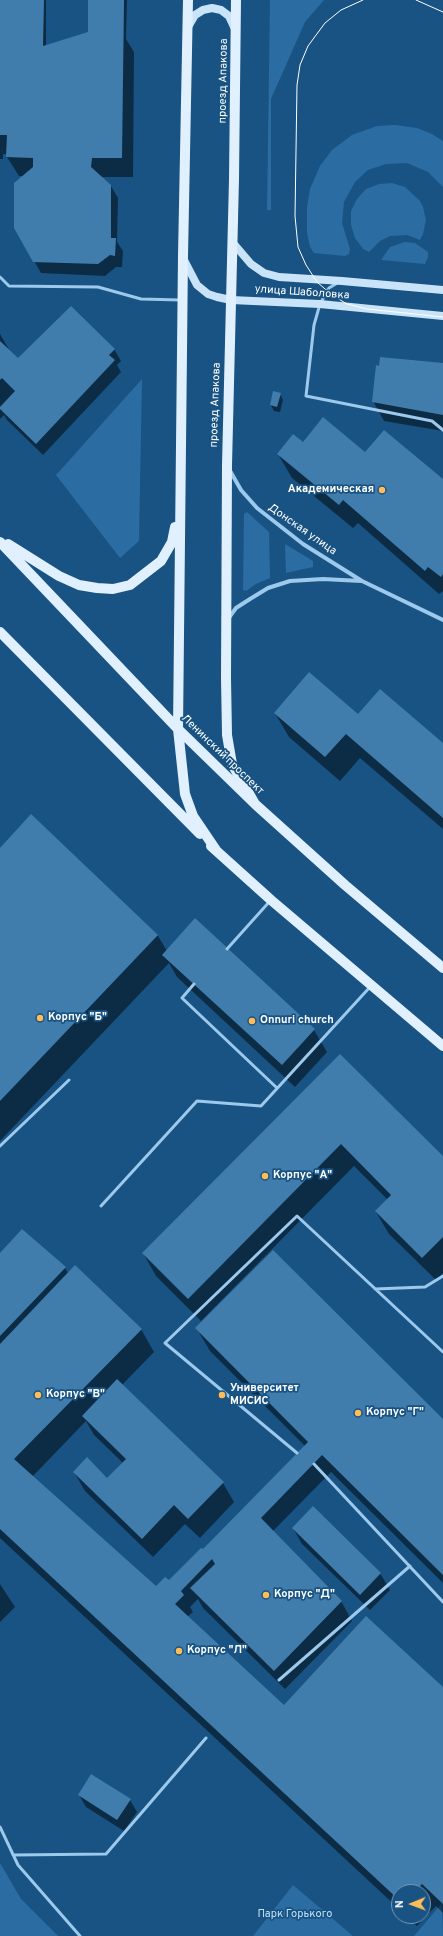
<!DOCTYPE html>
<meta charset="utf-8">
<style>
body{margin:0}
#map{position:relative;width:443px;height:1936px;overflow:hidden;background:#185383;font-family:Overpass,sans-serif}
canvas{display:block}
.north{position:absolute;left:391px;top:1884px;width:40px;height:40px;box-sizing:border-box;background:#185383;border:1px solid #7498b5;border-radius:50%;rotate:269deg;font-size:11px;font-weight:700;line-height:16px;text-align:center;color:#fff}
.north::after{content:'';display:block;margin:auto;width:14px;height:18px;background:#ffbc57;clip-path:polygon(50% 0,100% 100%,50% 72%,0 100%)}
</style>
<div id="map">
<canvas width="443" height="1936"></canvas>
<div class="north">N</div>
</div>
<script>
const c = document.querySelector('canvas').getContext('2d');
c.lineJoin = 'round';
function fillPath(path, color) {
  c.fillStyle = color;
  c.fill(path, 'evenodd');
}
function toPath(rows) {
  const path = new Path2D();
  for (const r of rows) {
    path.moveTo(r[0], r[1]);
    for (let i = 2; i < r.length; i += 2) path.lineTo(r[i], r[i + 1]);
  }
  return path;
}
function stroke(path, color, width, dash) {
  c.strokeStyle = color;
  c.lineWidth = width;
  c.lineCap = dash ? 'butt' : 'round';
  c.setLineDash(dash || []);
  c.stroke(path);
}
function drawText(font, color, halo, rows, align = 'center') {
  c.font = font + ' Overpass,sans-serif';
  c.lineWidth = 3.5;
  c.setLineDash([]);
  c.textBaseline = 'middle';
  c.strokeStyle = halo;
  c.fillStyle = color;
  for (const [text, x, y, turn = 0] of rows) {
    c.save();
    c.translate(x, y);
    c.rotate((+turn || 0) * Math.PI / 180);
    c.textAlign = isNaN(turn) ? turn : align;
    if (halo) c.strokeText(text, 0, 0);
    c.fillText(text, 0, 0);
    c.restore();
  }
}
fillPath(toPath([
 [270,0,324,0,305,22,271,99,271,210,267,210],
 [395,125,417,128,432,134,443,141,443,187,428,172,407,163,386,164,368,170,355,182,344,202,342,223,350,249,349,254,345,256,314,253,310,247,307,233,307,207,310,189,320,166,332,150,352,135,377,126],
 [392,183,405,187,420,201,423,207,426,220,423,234,420,240,407,235,390,236,380,241,369,252,363,249,355,238,351,225,351,211,357,199,366,189,379,184],
 [405,242,415,243,428,252,428,257,425,264,381,260,390,247],
 [142,379,139,541,120,558,56,475],
 [247,512,269,532,270,578,256,584,246,591,243,590,244,514],
 [285,544,313,561,313,567,286,573],
 [0,1863,21,1899,58,1936,0,1936],
 [293,1885,353,1936,253,1936],
 [442,1903,443,1936,414,1936]
]), '#2b6da2');
fillPath(toPath([
 [0,0,46,0,46,46,89,33,89,0,127,0,126,39,134,52,133,177,100,177,111,186,118,198,117,242,123,251,122,267,116,267,105,276,41,273,15,227,23,176,19,176,7,157,8,154,3,154,3,159,0,159],
 [0,334,11,353,18,359,114,349,121,361,117,365,121,372,43,455,7,420,4,415,0,419],
 [443,364,443,431,384,421,373,401],
 [280,394,283,400,280,412,274,411,271,405],
 [303,443,366,453,443,481,443,591,439,594,358,523,353,528,292,478,278,454],
 [275,713,358,715,443,745,443,829,360,758,340,781,289,737],
 [31,815,158,936,167,951,314,1030,327,1052,295,1087,177,977,169,963,0,1141,0,849],
 [340,1055,443,1158,443,1273,436,1280,389,1234,376,1212,388,1200,354,1166,201,1321,156,1276,143,1253],
 [0,1255,65,1268,68,1273,141,1329,154,1352,122,1385,223,1483,234,1502,200,1538,185,1524,153,1557,85,1491,74,1472,107,1479,123,1463,94,1435,86,1421,32,1477,156,1588,169,1581,203,1551,305,1446,210,1351,197,1329,443,1420,443,1583,331,1472,273,1531,341,1601,352,1621,285,1689,203,1608,198,1599,190,1607,193,1612,187,1617,284,1706,443,1688,443,1913,436,1906,417,1926,406,1916,423,1916,423,1892,399,1892,399,1909,0,1538],
 [293,1528,380,1573,390,1590,370,1610,302,1544],
 [0,1584,15,1607,0,1622],
 [92,1775,130,1800,137,1812,124,1831,86,1807,79,1795]
]), '#0007');
fillPath(toPath([
 [0,0,44,0,43,46,88,32,88,0,124,0,122,158,92,158,91,167,111,185,111,238,116,238,115,256,110,255,98,264,33,262,14,228,14,183,33,167,33,158,6,157,7,135,0,135],
 [71,306,115,349,109,355,115,360,36,444,0,409,0,407,15,391,2,378,0,380,0,341,18,358],
 [380,357,443,363,443,415,372,402,376,365,379,366],
 [273,391,281,393,277,407,270,405],
 [323,417,365,452,384,430,443,479,443,574,441,577,428,567,425,571,343,500,339,505,277,454,293,434,303,442],
 [309,672,358,714,380,689,443,743,443,818,346,734,325,757,274,713],
 [31,814,158,935,0,1101,0,848],
 [195,918,315,1029,282,1065,162,955],
 [340,1054,443,1156,443,1237,422,1258,375,1211,391,1195,341,1144,188,1299,142,1253],
 [22,1229,66,1267,0,1336,0,1253],
 [273,1250,443,1419,443,1575,322,1455,261,1518,342,1601,274,1671,190,1588,215,1564,212,1559,181,1591,184,1595,175,1604,284,1705,366,1616,443,1687,443,1904,422,1884,415,1892,399,1892,399,1900,0,1529,0,1344,75,1265,142,1329,14,1459,156,1586,165,1577,169,1580,201,1548,203,1549,308,1442,195,1328],
 [117,1379,224,1482,188,1519,174,1505,142,1539,73,1472,87,1457,107,1478,126,1459,82,1416],
 [313,1506,381,1573,360,1595,292,1528],
 [91,1774,131,1799,117,1820,78,1795]
]), '#417dac');
stroke(toPath([
 [0,277,9,286,98,287,141,299,180,300],
 [339,282,329,288,320,304,314,325,306,396,432,421,443,430],
 [227,949,270,901],
 [194,984,182,998,277,1088],
 [0,1146,69,1080],
 [101,1206,197,1101,261,1106,370,987],
 [375,1289,425,1287,443,1276],
 [297,1453,165,1343,297,1216,443,1352],
 [314,1464,443,1602],
 [279,1680,410,1566],
 [0,1827,18,1865,80,1936],
 [13,1855,106,1854,206,1738]
]), '#9cc9ec', 3);
stroke(toPath([
 [229,469,241,490,257,508,303,544,362,581,443,620],
 [228,619,236,608,250,599,268,588,290,581,323,579,361,581]
]), '#9cc9ec', 4);
stroke(toPath([
 [188,27,195,15,203,10,212,8,221,10,229,16,235,29],
 [233,243,251,264,264,273,279,277,342,281,443,290],
 [184,260,197,285,208,294,217,297,231,300,320,304,443,316]
]), '#c9e3f8', 8);
stroke(toPath([
 [188,0,183,256,178,729,185,794,193,816,216,850],
 [236,0,234,179,227,465,226,678,227,735,232,764,255,804],
 [0,542,178,729,255,804,345,885,443,968],
 [8,544,59,576,79,585,97,588,113,589,130,585,161,561,172,542,175,527],
 [0,632,200,834],
 [211,846,271,900,443,1046]
]), '#e1f0ff', 10);
stroke(toPath([
 [363,0,341,10,325,23,308,46,300,65,297,85,295,216,298,247,306,265,317,282,332,295,347,304,367,309,443,317],
 [416,0,443,12]
]), '#fff', 1);
for (const [x, y, r, color] of [
 [382,490,4,"#ffbc57"],
 [40,1018,4,"#ffbc57"],
 [252,1021,4,"#ffbc57"],
 [265,1176,4,"#ffbc57"],
 [38,1395,4,"#ffbc57"],
 [222,1395,4,"#ffbc57"],
 [358,1413,4,"#ffbc57"],
 [266,1595,4,"#ffbc57"],
 [179,1651,4,"#ffbc57"]
]) {
  const dot = new Path2D();
  dot.arc(x, y, r, 0, 2 * Math.PI);
  c.fillStyle = color;
  c.fill(dot);
  stroke(dot, '#185383', 1.5);
}
drawText('11px', '#fff', '#185383', [
 ["проезд Апакова",224,81,-89],
 ["улица Шаболовка",302,293,4],
 ["проезд Апакова",216,405,-88],
 ["Донская улица",302,530,35],
 ["Ленинский проспект",222,755,44]
]);
drawText('bold 11px', '#fff', '#185383', [
 ["Академическая",374,490,"right"],
 ["Корпус \"Б\"",48,1018],
 ["Onnuri church",260,1021],
 ["Корпус \"А\"",273,1176],
 ["Университет",230,1389],
 ["МИСИС",230,1402],
 ["Корпус \"В\"",46,1395],
 ["Корпус \"Г\"",366,1413],
 ["Корпус \"Д\"",274,1595],
 ["Корпус \"Л\"",187,1651]
], 'left');
drawText('11px', '#c1e1f9', '#185383', [
 ["Парк Горького",295,1915]
]);
</script>
